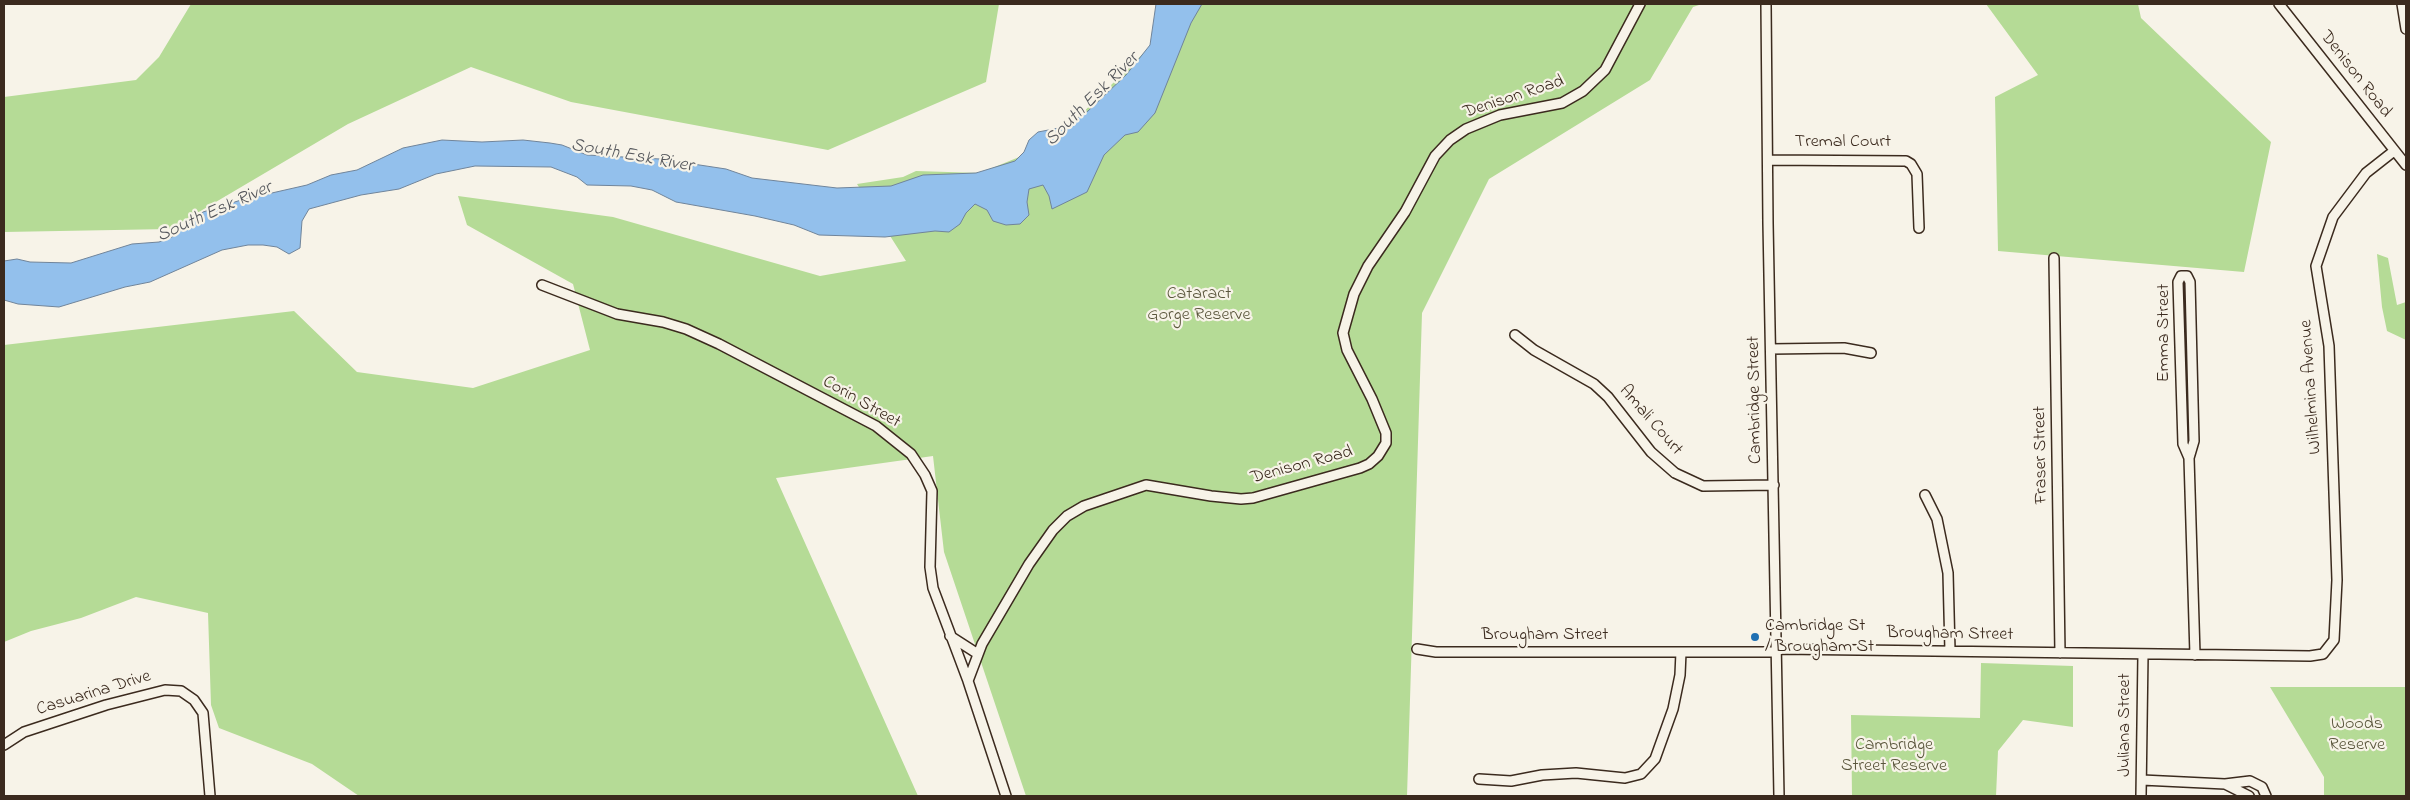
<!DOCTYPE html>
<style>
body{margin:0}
#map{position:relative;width:2410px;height:800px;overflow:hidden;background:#f7f3e8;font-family:"Indie Flower",sans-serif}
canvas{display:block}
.frame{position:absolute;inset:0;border:5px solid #3b2a1e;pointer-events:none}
</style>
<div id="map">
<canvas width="2410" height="800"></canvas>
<div class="frame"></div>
</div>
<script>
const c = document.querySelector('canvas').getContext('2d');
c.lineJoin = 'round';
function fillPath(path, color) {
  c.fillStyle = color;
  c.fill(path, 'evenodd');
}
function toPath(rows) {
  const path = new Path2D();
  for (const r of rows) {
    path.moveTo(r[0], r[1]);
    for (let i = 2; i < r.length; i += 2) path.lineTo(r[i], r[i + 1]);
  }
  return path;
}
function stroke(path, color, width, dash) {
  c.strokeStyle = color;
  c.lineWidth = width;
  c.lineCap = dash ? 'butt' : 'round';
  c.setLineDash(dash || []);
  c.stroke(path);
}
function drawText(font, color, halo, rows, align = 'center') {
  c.font = font + ' "Indie Flower",sans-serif';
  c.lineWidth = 4.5;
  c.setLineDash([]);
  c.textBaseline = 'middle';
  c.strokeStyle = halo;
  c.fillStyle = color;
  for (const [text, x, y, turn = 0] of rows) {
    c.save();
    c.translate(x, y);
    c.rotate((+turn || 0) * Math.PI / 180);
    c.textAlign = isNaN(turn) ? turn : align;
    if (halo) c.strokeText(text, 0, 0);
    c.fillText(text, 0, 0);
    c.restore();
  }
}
fillPath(toPath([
 [191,4,999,4,986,82,828,150,571,102,471,67,348,124,170,229,4,232,4,97,136,80,159,57],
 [1194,4,1702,4,1693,7,1650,80,1489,179,1422,313,1407,796,1026,796,944,552,933,456,776,478,918,796,359,796,312,764,219,728,211,705,208,613,136,597,81,618,31,631,4,642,4,345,294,311,357,372,473,388,590,350,573,284,467,225,458,196,613,217,820,276,906,261,857,184,903,177,916,171,980,173,1024,155,1067,128],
 [1986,4,2138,4,2141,18,2271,142,2244,272,1998,251,1995,97,2038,75],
 [2377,254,2388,258,2397,305,2406,302,2406,340,2387,331,2382,307],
 [1981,663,2073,666,2073,727,2023,720,1998,751,1996,796,1852,796,1851,715,1980,718],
 [2270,687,2406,687,2406,796,2324,796,2324,777]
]), '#b5db96');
const water = toPath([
 [1156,4,1202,4,1191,23,1155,113,1138,132,1125,135,1104,155,1087,192,1052,209,1049,196,1043,185,1029,189,1027,202,1029,215,1020,224,1006,225,993,221,987,210,975,204,966,213,960,224,949,232,935,231,885,237,819,235,794,225,755,216,676,202,652,190,631,186,587,185,577,177,551,167,475,166,436,174,399,189,361,195,309,209,302,221,300,248,289,254,277,247,263,245,248,245,222,250,150,282,125,287,59,307,18,304,4,300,4,261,17,259,30,262,71,263,132,244,159,242,172,237,203,212,241,200,307,185,331,175,357,170,403,148,442,140,482,142,523,140,550,143,562,145,587,155,660,159,726,169,752,178,837,188,891,186,923,175,976,173,1015,161,1024,152,1029,140,1038,132,1064,127,1088,111,1126,75,1150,45,1156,4]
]);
fillPath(water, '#93c0ec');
stroke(water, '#70849a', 1);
const street = toPath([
 [1766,4,1768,223,1779,796],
 [2279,4,2406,165],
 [2402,4,2406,29],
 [1768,160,1906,161,1911,164,1917,174,1919,228],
 [2054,258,2060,653],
 [542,285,617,314,663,322,686,329,719,344,876,426,911,454,925,475,932,491,930,567,933,588,968,681,1006,796],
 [1515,335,1534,350,1594,384,1608,397,1651,452,1675,473,1703,486,1774,485],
 [1771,349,1844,348,1871,353],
 [2189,458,2183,444,2178,282,2181,276,2187,276,2190,282,2194,441,2189,458,2195,655],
 [1925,495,1937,519,1948,573,1950,651],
 [950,636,978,654],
 [1417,649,1436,652,1772,652,1783,649,2310,656,2323,654,2334,640,2337,580,2329,346,2316,266,2333,217,2366,173,2394,151],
 [968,681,982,644,1029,564,1053,530,1067,516,1084,506,1146,485,1211,496,1241,499,1253,498,1360,468,1369,464,1378,456,1386,443,1386,433,1372,399,1347,350,1343,333,1354,294,1368,266,1405,212,1435,156,1450,140,1466,129,1500,115,1562,103,1583,91,1605,70,1640,4],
 [4,745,24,732,106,705,165,690,181,691,194,700,203,713,210,796],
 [1479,779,1511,781,1542,775,1576,773,1625,778,1641,774,1655,759,1673,709,1680,675,1681,652],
 [2142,780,2225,784,2250,781,2262,787,2266,796],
 [2225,784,2249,796],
 [2141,796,2143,654]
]);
stroke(street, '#3b2a1e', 12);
stroke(street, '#f7f3e8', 9);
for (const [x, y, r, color] of [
 [1755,637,5,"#1f6fb2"]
]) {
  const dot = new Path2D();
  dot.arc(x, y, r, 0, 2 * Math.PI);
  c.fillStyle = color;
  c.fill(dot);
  stroke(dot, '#f7f3e8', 2);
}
drawText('18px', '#3b2a1e', '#f7f3e8', [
 ["Denison Road",2355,75,52],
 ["Denison Road",1514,98,-18],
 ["Tremal Court",1843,143],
 ["Emma Street",2165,333,-90],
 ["Wilhelmina Avenue",2312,387,-94],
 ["Cambridge Street",1756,400,-91],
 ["Corin Street",861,403,30],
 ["Amali Court",1650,421,49],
 ["Fraser Street",2042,455,-91],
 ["Denison Road",1302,466,-15],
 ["Brougham Street",1950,635,1],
 ["Brougham Street",1545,636],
 ["Casuarina Drive",94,694,-17],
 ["Juliana Street",2126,725,-90]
]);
drawText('18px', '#5a563c', '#f7f3e8', [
 ["Cataract",1199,295],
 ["Gorge Reserve",1199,316],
 ["Woods",2357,725],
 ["Reserve",2357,746],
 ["Cambridge",1894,746],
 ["Street Reserve",1894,767]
]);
drawText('18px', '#3b2a1e', '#f7f3e8', [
 ["Cambridge St",1765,627],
 ["/ Brougham St",1765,648]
], 'left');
drawText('italic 19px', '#55575c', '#f7f3e8', [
 ["South Esk River",1093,100,-45],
 ["South Esk River",632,157,10],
 ["South Esk River",215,213,-24]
]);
</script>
